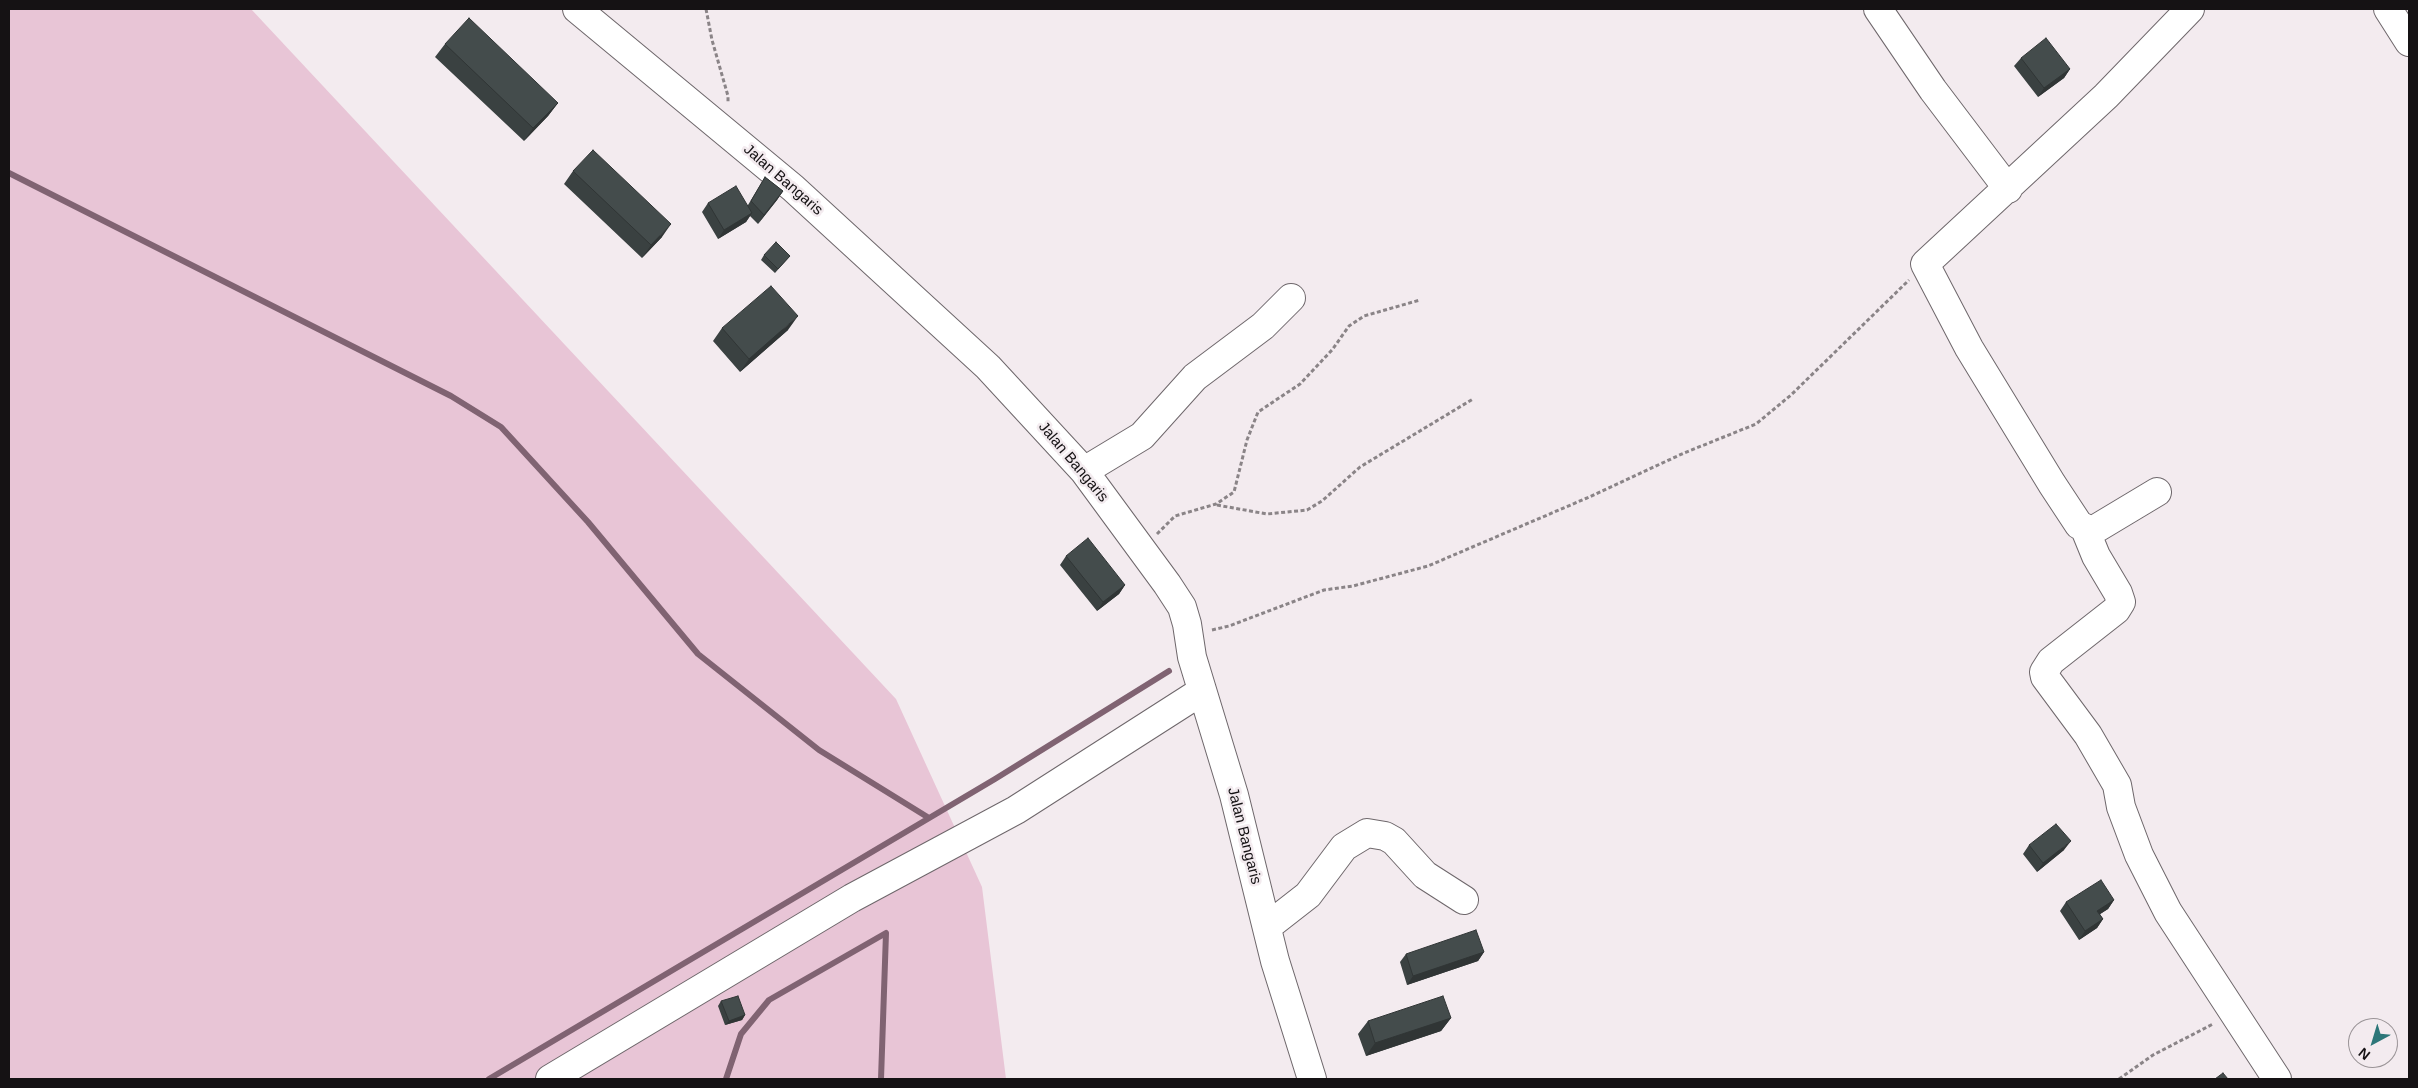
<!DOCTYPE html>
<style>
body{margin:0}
#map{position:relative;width:2418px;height:1088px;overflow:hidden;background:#f3ebef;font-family:Helvetica,sans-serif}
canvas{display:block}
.frame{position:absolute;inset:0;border:10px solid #151214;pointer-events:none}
.north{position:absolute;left:2348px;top:1018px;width:50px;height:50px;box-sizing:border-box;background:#f3ebef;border:1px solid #9a9497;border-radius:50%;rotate:219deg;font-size:14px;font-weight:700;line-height:20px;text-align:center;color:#151214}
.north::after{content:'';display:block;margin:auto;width:18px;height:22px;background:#2d7779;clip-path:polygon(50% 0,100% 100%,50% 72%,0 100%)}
</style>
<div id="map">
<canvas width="2418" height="1088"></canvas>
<div class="frame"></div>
<div class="north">N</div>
</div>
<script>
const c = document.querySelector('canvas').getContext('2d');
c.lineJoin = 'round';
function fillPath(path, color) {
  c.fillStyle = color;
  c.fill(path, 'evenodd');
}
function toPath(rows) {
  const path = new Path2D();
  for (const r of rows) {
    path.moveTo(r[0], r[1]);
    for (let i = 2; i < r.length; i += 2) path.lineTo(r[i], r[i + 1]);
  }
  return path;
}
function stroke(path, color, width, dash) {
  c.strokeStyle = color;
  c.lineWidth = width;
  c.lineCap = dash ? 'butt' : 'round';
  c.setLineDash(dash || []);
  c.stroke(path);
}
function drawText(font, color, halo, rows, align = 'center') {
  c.font = font + ' Helvetica,sans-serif';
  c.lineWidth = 5;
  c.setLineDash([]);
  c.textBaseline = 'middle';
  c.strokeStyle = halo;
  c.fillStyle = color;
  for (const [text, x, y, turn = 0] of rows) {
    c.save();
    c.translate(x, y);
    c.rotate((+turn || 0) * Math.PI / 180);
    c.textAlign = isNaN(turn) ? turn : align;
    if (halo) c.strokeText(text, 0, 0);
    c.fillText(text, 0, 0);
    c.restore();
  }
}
fillPath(toPath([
 [9,9,251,9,896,699,982,887,1006,1079,9,1079]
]), '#e8c5d6');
stroke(toPath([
 [9,173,451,396,501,427,588,522,698,654,819,750,929,818],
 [489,1079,995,779,1169,671],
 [726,1079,741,1034,769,1000,886,933,881,1079]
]), '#806372', 6);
const minor = toPath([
 [577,9,793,188,988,367,1084,471,1167,584,1182,607,1187,624,1192,657,1234,795,1275,961,1312,1079],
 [1878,9,1933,90,2008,189],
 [2388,9,2409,42],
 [1084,471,1142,436,1195,377,1263,326,1291,298],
 [2157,492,2092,531,2079,525,2052,484,1969,348,1925,264,2106,96,2190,9],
 [2085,529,2096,556,2118,593,2121,602,2116,610,2051,661,2044,672,2045,677,2088,735,2117,785,2121,807,2139,855,2168,912,2277,1079],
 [1267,927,1308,895,1344,847,1367,833,1385,836,1394,841,1425,875,1464,900],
 [550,1079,852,898,1016,810,1202,691]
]);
stroke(minor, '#6e676b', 30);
stroke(toPath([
 [706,9,712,40,728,96,728,103],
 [1217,505,1267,514,1307,510,1322,501,1360,467,1473,399],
 [1157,534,1175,516,1216,504,1234,492,1247,440,1258,412,1300,384,1332,350,1349,326,1364,316,1420,300],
 [1212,630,1229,626,1324,590,1353,586,1428,566,1587,498,1684,453,1756,424,1791,395,1909,280],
 [2119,1079,2153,1055,2213,1024]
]), '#8a8487', 3, [4, 2.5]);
stroke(minor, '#fff', 28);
fillPath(toPath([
 [445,44,558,103,548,116,524,141,435,57],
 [2021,58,2070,69,2064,78,2038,97,2014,66],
 [573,171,662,237,642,258,564,184],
 [765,177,783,191,777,200,758,224,750,216,746,222,718,239,702,212,708,203,748,205],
 [764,255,790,256,775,273,761,260],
 [722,328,788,330,740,372,713,341],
 [1066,556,1125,585,1119,594,1097,611,1060,565],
 [2029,845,2064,850,2037,872,2023,854],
 [2114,900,2108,909,2100,914,2103,919,2097,928,2079,940,2060,911,2066,902],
 [1484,952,1478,961,1407,985,1400,962,1406,954],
 [721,1001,745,1015,742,1020,725,1025,718,1006],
 [1451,1018,1441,1031,1366,1056,1358,1034,1368,1021]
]), '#3a4141');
fillPath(toPath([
 [2070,69,2064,78,2038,97,2044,88],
 [558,103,548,116,524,141,533,128],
 [783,191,777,200,758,224,764,215],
 [752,213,746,222,718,239,724,230],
 [671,224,662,237,642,258,651,245],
 [798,316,788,330,740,372,749,359],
 [1125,585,1119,594,1097,611,1103,602],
 [2071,841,2064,850,2037,872,2043,863],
 [2114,900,2108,909,2091,920,2097,911],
 [2103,919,2097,928,2079,940,2085,931],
 [1484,952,1478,961,1407,985,1413,976],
 [745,1015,742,1020,725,1025,729,1021],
 [1451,1018,1441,1031,1366,1056,1375,1043]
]), '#303535');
const building = toPath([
 [469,18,558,103,533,128,445,44,469,18],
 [2046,38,2070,69,2044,88,2021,58,2046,38],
 [593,150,671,224,651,245,573,171,593,150],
 [765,177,783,191,764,215,751,201,765,177],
 [736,186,752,213,724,230,708,203,736,186],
 [776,242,790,256,778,269,764,255,776,242],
 [771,286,798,316,749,359,722,328,771,286],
 [1088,538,1125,585,1103,602,1066,556,1088,538],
 [2056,824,2071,841,2043,863,2029,845,2056,824],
 [2101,880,2114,900,2097,911,2103,919,2085,931,2066,902,2101,880],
 [1476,930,1484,952,1413,976,1406,954,1476,930],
 [738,996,745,1015,729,1021,721,1001,738,996],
 [1443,996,1451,1018,1375,1043,1368,1021,1443,996],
 [2223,1073,2228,1079,2215,1079,2223,1073]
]);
fillPath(building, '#444c4c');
stroke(building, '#303535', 1);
drawText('15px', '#151214', '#f3ebef', [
 ["Jalan Bangaris",783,180,41],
 ["Jalan Bangaris",1073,462,50],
 ["Jalan Bangaris",1244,836,76]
]);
</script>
